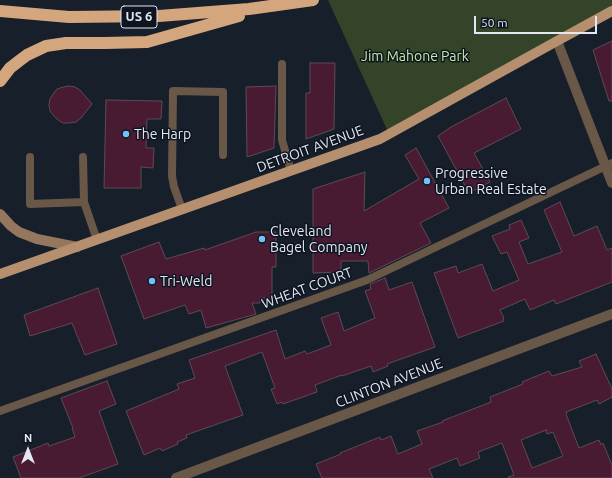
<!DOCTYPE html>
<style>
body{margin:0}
#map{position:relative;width:612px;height:478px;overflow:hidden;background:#171f2b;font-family:Ubuntu,sans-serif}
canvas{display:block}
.north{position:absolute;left:8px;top:430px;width:40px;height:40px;-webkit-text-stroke:3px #0e1521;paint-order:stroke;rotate:0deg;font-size:11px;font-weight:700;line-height:16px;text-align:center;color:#e2e8f1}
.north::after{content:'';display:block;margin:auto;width:14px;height:18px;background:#e2e8f1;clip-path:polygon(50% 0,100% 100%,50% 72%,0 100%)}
.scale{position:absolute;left:474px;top:16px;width:123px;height:18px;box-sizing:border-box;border:2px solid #e2e8f1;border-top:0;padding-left:5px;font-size:12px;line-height:14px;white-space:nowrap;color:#e2e8f1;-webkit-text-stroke:3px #0e1521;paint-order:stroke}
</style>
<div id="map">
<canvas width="612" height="478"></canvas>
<div class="north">N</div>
<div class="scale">50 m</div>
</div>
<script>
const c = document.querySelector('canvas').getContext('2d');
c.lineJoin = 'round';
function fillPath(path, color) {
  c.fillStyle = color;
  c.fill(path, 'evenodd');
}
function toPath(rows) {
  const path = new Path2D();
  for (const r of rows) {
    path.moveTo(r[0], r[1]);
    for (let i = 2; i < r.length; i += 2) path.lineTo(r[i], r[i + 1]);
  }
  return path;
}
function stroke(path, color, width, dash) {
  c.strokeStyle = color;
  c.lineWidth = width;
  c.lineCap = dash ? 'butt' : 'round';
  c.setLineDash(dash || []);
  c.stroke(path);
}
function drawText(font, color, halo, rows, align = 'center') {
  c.font = font + ' Ubuntu,sans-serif';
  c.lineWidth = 3;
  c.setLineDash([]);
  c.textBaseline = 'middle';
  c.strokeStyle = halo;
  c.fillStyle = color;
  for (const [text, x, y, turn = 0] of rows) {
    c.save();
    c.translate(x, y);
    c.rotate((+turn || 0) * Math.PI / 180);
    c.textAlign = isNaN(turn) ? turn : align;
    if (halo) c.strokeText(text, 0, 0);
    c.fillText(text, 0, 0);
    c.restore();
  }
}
fillPath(toPath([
 [328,0,612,0,612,11,389,134]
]), '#344429');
const building = toPath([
 [612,41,612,101,609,101,593,50,612,41],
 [310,63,335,63,334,129,306,139,306,93,310,93,310,63],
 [69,86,75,87,80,90,92,104,81,118,76,122,69,123,63,123,58,120,54,116,50,111,49,105,50,99,53,94,57,89,63,87,69,86],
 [276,86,274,148,247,157,246,87,276,86],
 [506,98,521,129,474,153,490,182,469,193,438,136,451,127,506,98],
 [106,100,162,101,161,119,147,119,146,148,154,148,153,168,141,167,141,188,104,188,106,100],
 [416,148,449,208,420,223,431,243,369,273,368,261,341,261,341,272,313,273,313,189,365,172,364,211,419,179,405,155,416,148],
 [560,202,574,236,597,226,607,250,612,248,612,282,556,304,554,300,530,310,525,299,500,310,504,318,503,319,504,321,458,338,434,273,456,266,458,273,482,264,493,291,519,280,507,252,501,254,492,236,510,229,509,225,521,220,529,238,519,242,528,264,562,252,544,210,560,202],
 [256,232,276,232,276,267,272,267,272,298,260,298,260,303,252,303,256,314,206,328,201,310,189,314,185,305,144,319,121,256,159,242,166,259,204,248,205,250,256,232],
 [385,278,389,290,412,282,435,347,387,364,388,366,373,372,371,366,342,376,342,375,315,385,317,391,317,392,283,404,282,402,277,404,271,389,275,388,262,352,225,366,243,415,186,435,187,438,177,442,178,444,162,451,160,448,144,455,126,411,179,389,177,384,195,378,189,360,276,330,285,359,305,351,307,354,331,345,321,318,338,312,344,331,375,318,365,291,371,289,370,284,385,278],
 [98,288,117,344,85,355,72,323,30,336,24,315,98,288],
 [596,354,612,389,612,397,599,404,597,400,566,412,567,414,566,414,579,448,599,440,601,445,603,443,612,465,612,478,508,478,508,477,514,475,502,443,478,452,480,458,460,466,457,458,429,469,433,478,322,478,316,464,341,454,340,453,380,437,381,440,391,436,398,454,422,444,417,431,443,422,442,421,491,402,490,397,523,384,522,382,549,371,552,376,582,367,579,361,596,354],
 [546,430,547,434,553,432,563,456,532,468,521,440,546,430],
 [107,381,116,404,99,411,118,464,79,478,21,478,13,457,48,443,49,446,75,437,72,428,73,428,61,398,107,381]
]);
fillPath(building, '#491b33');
stroke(building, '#5d4b53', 1);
stroke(toPath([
 [282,64,282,140,291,171],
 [30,157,30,204,84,202],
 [83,157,84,202,97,240],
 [182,209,174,187,172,176,173,91,223,92,223,155],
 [0,411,367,280,612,163]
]), '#695747', 8);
stroke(toPath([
 [557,41,612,183],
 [176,478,612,314]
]), '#695747', 10);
stroke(toPath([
 [0,214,11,226,19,232,37,239,77,247]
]), '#94775e', 10);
stroke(toPath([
 [0,274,380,139,557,41,612,11]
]), '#b58f6e', 10);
stroke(toPath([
 [0,11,69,17,159,16,249,9,313,0],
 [0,81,10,68,19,61,27,55,46,46,66,43,105,43,147,42,239,16]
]), '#d4a67e', 12);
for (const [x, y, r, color] of [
 [126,134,4,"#70c2f4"],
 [427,181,4,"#70c2f4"],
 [262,239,4,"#70c2f4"],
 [152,281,4,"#70c2f4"]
]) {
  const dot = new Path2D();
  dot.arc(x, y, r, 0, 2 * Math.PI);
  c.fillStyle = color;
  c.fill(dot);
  stroke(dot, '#0e1521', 1.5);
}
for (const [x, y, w] of [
 [139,17,36]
]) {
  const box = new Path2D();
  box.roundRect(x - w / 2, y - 11, w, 22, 3);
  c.fillStyle = '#0e1521';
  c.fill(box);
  stroke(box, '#e2e8f1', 1);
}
drawText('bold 13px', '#e2e8f1', null, [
 ["US 6",139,17]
]);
drawText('14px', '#c1eca2', '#0e1521', [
 ["Jim Mahone Park",415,56]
]);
drawText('14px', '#e2e8f1', '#0e1521', [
 ["The Harp",134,134],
 ["Progressive",435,173],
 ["Urban Real Estate",435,189],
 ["Cleveland",270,231],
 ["Bagel Company",270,247],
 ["Tri-Weld",160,281]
], 'left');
drawText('14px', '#e2e8f1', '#0e1521', [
 ["DETROIT AVENUE",310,149,-20],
 ["WHEAT COURT",307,288,-20],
 ["CLINTON AVENUE",389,383,-21]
]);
</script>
